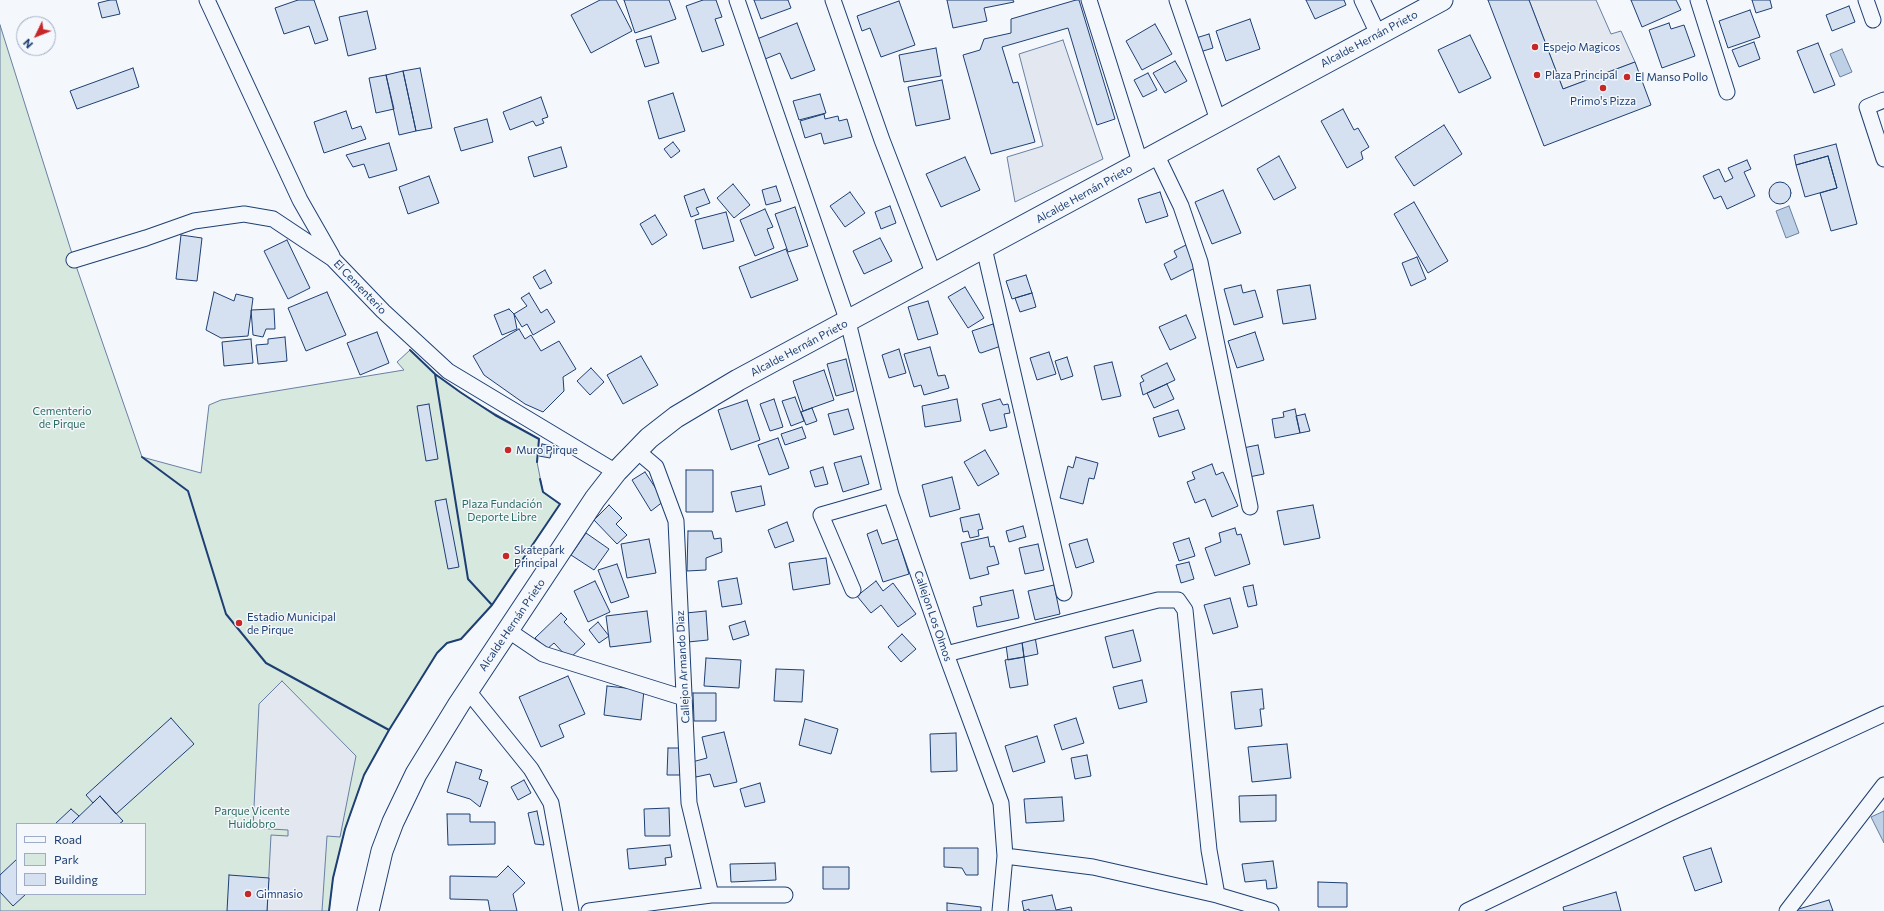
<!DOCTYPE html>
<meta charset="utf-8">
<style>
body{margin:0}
#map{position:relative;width:1884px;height:911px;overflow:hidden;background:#f4f7fb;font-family:Commissioner,sans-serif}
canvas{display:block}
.legend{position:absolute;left:16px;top:823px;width:130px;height:72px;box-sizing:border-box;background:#f4f7fb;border:1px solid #9eadc5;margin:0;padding:5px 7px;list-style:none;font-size:12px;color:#1d3f73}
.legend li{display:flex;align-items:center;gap:8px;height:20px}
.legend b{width:20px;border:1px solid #9eadc5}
.north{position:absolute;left:16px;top:16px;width:40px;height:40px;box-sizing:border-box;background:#f4f7fb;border:1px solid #9eadc5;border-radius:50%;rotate:227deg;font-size:11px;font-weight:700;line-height:16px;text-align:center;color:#1d3f73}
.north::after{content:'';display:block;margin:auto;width:14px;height:18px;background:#c62828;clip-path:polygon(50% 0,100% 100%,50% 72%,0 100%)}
</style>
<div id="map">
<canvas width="1884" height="911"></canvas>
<ul class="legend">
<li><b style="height:5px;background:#f4f7fb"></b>Road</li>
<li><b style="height:11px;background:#d7e8df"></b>Park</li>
<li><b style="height:11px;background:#d5e0f0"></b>Building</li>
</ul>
<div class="north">N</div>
</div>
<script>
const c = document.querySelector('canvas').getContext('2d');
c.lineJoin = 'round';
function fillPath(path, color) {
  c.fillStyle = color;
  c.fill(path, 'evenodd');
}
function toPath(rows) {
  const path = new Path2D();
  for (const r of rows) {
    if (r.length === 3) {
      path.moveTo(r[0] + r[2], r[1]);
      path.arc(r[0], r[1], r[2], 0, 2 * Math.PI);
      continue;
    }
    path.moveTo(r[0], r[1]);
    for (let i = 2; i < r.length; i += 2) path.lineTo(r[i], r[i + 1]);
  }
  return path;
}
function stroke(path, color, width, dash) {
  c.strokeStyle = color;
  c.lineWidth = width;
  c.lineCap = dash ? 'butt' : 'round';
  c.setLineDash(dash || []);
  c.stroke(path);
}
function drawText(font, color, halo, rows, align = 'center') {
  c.font = font + ' Commissioner,sans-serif';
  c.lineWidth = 3;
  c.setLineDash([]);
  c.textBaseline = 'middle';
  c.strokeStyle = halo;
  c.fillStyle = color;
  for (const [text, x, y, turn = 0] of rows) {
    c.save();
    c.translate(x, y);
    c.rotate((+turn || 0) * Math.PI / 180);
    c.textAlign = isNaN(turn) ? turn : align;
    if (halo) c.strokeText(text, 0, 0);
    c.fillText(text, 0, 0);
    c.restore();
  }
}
const green = toPath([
 [0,25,74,260,142,457,201,473,209,405,221,400,404,370,397,362,410,350,435,374,473,401,539,439,537,462,543,492,560,504,492,605,461,639,447,643,437,653,389,730,364,775,345,829,333,878,329,911,0,911,0,25],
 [17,824,145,824,145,894,17,894,17,824]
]);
fillPath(green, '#d7e8df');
stroke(green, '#687fa3', 1);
const parking = toPath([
 [1529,0,1596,0,1611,34,1621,31,1635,62,1563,89,1529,0],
 [1063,40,1103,159,1015,202,1007,157,1043,146,1019,54,1063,40],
 [282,681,356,756,340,837,327,836,322,911,267,911,271,835,288,836,288,830,253,828,259,704,282,681]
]);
fillPath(parking, '#e3e8f0');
stroke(parking, '#687fa3', 1);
const water = toPath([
 [1842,49,1852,72,1840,77,1830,54,1842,49],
 [1789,206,1799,233,1786,238,1776,211,1789,206],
 [1884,811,1884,843,1871,817,1884,811]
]);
fillPath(water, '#bed0e5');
stroke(water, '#687fa3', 1);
const building = toPath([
 [110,0,116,0,120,14,102,18,98,3,110,0],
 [298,0,314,0,328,40,315,44,309,26,284,34,275,8,298,0],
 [600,0,616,0,632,31,591,53,571,15,600,0],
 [624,0,669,0,676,19,635,33,624,0],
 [703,0,716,0,722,17,715,19,724,45,702,52,686,6,703,0],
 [754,0,788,0,791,8,761,19,754,0],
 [947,0,1013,0,1014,2,984,8,987,21,953,28,947,0],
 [1076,0,1079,0,1115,119,1097,125,1068,28,1002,47,1013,83,1018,82,1035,142,991,154,963,55,980,50,984,39,1011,33,1011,19,1076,0],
 [1306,0,1344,0,1346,5,1315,19,1306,0],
 [1488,0,1529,0,1563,89,1635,62,1651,105,1544,146,1488,0],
 [1631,0,1676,0,1681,10,1642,27,1631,0],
 [1752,0,1770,0,1772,8,1756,13,1752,0],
 [899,1,915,45,881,57,870,28,862,31,857,16,899,1],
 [1849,6,1855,22,1832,31,1826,15,1849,6],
 [1750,10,1760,37,1728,48,1719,21,1750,10],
 [367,11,376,49,348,56,339,17,367,11],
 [1250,19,1260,49,1226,61,1216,31,1250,19],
 [797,23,815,70,791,79,780,53,765,59,757,39,797,23],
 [1669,23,1671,29,1684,25,1695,56,1662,68,1649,30,1669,23],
 [1155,24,1172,54,1142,70,1126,41,1155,24],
 [1209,34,1213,48,1200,52,1196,38,1209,34],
 [1470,35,1491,78,1459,93,1438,50,1470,35],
 [651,36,659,63,645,67,636,40,651,36],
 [1754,42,1760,59,1739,67,1732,50,1754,42],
 [1818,43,1835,85,1814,93,1797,51,1818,43],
 [936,48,941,76,904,82,899,55,936,48],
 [1175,61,1187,81,1165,93,1153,73,1175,61],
 [133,68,139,87,77,109,70,91,133,68],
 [420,68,432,128,416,131,403,71,420,68],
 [403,71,416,131,399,135,386,75,403,71],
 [1148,73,1157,90,1143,97,1134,80,1148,73],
 [386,75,394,109,376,113,369,78,386,75],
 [942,80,950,119,916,126,908,87,942,80],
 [673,93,685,131,659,139,648,101,673,93],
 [820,94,826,113,799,120,793,101,820,94],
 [541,97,548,117,542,119,544,123,536,126,533,121,510,130,503,112,541,97],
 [1343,109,1354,130,1358,128,1369,147,1361,152,1363,159,1347,168,1321,121,1343,109],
 [346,111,352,129,361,126,366,139,324,153,314,122,346,111],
 [824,114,825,119,838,116,839,121,847,119,852,137,824,144,821,133,805,138,800,121,824,114],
 [487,119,493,142,461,151,454,128,487,119],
 [1444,125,1462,154,1414,186,1395,157,1444,125],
 [673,142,680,151,671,158,664,149,673,142],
 [389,143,397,170,369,178,364,164,353,167,346,155,389,143],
 [1836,144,1857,224,1831,231,1820,193,1837,188,1828,156,1796,165,1794,155,1836,144],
 [561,147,567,167,534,177,528,157,561,147],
 [1279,156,1296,188,1274,200,1257,169,1279,156],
 [1828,156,1837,188,1805,197,1796,165,1828,156],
 [965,157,980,190,941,207,926,174,965,157],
 [1747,160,1751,169,1744,172,1755,196,1727,209,1721,196,1714,199,1703,176,1719,169,1725,182,1733,178,1728,168,1747,160],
 [429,176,439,203,408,214,399,187,429,176],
 [1780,193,11],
 [733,184,750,205,734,218,717,198,733,184],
 [776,186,781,201,766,205,762,190,776,186],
 [704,189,710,203,696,208,699,214,691,217,684,196,704,189],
 [1223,190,1241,233,1212,244,1195,202,1223,190],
 [850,192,865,213,845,227,830,206,850,192],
 [1160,192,1168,216,1146,223,1138,199,1160,192],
 [1414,202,1448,261,1428,273,1394,214,1414,202],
 [890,206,896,223,881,229,875,212,890,206],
 [795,207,808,246,788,252,775,214,795,207],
 [765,209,773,227,767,229,774,248,755,256,740,220,765,209],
 [726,212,734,241,703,249,695,220,726,212],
 [655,215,667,235,652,245,640,224,655,215],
 [181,235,202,238,197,281,176,279,181,235],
 [880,238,892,261,864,274,853,251,880,238],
 [287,240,310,288,288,299,264,251,287,240],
 [1186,245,1197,267,1171,280,1164,264,1177,257,1174,251,1186,245],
 [786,249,798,280,751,298,739,267,786,249],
 [1417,257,1426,279,1411,286,1402,263,1417,257],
 [545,270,552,283,540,289,533,277,545,270],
 [1026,275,1032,293,1012,299,1006,281,1026,275],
 [1241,285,1243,293,1255,290,1263,317,1234,325,1224,289,1241,285],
 [1310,285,1316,319,1283,324,1277,290,1310,285],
 [965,287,984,318,968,328,948,297,965,287],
 [214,292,234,301,236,294,253,298,248,336,221,338,206,330,214,292],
 [327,292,346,335,306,351,288,308,327,292],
 [529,293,541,313,547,309,555,322,533,335,527,324,522,327,514,314,527,306,521,298,529,293],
 [1032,293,1036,307,1020,312,1015,298,1032,293],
 [928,301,938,334,918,340,908,307,928,301],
 [274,309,275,329,266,329,263,337,253,335,251,310,274,309],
 [509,309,514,314,517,329,502,335,494,315,509,309],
 [1186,315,1196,338,1170,350,1159,327,1186,315],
 [993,324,1001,346,981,353,979,352,972,331,993,324],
 [519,329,525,339,531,335,541,351,559,341,576,369,563,377,564,391,543,412,525,404,484,375,473,356,519,329],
 [377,332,389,363,360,375,347,343,377,332],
 [1255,332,1264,360,1237,368,1228,341,1255,332],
 [285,337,287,361,258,364,256,345,268,344,268,339,285,337],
 [251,339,253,363,224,366,222,342,251,339],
 [930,347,938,376,945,375,949,388,924,395,921,385,914,387,904,354,930,347],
 [899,349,906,373,889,378,882,355,899,349],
 [1049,352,1056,374,1037,380,1030,358,1049,352],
 [641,356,658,385,623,404,607,375,641,356],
 [1067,357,1073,376,1061,380,1055,361,1067,357],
 [846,359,854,391,836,396,827,364,846,359],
 [1112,362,1121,396,1102,400,1094,366,1112,362],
 [1167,363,1175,380,1143,395,1140,383,1144,381,1141,376,1167,363],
 [591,368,604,382,590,395,577,381,591,368],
 [824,370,834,400,803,411,793,381,824,370],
 [1167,384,1174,399,1154,408,1147,393,1167,384],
 [795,397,804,421,791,426,782,401,795,397],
 [774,399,783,427,770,431,760,404,774,399],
 [957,399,961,421,925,427,922,406,957,399],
 [1000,399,1003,405,1008,404,1010,413,1004,414,1007,427,990,431,982,404,1000,399],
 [747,400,760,440,731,450,718,410,747,400],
 [429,404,438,459,426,461,417,406,429,404],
 [812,408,817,421,806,425,801,412,812,408],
 [848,409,854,429,834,435,828,414,848,409],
 [1295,409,1300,433,1275,438,1272,419,1284,417,1283,412,1295,409],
 [1178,410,1185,429,1159,437,1153,418,1178,410],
 [1305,414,1310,431,1300,433,1296,416,1305,414],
 [802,427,806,438,785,445,781,434,802,427],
 [778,438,789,468,769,475,758,445,778,438],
 [542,444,553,446,550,458,539,456,542,444],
 [1258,445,1264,474,1249,477,1243,448,1258,445],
 [985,450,999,474,978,486,964,462,985,450],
 [861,456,869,484,843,492,834,463,861,456],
 [1076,457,1098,463,1094,479,1089,478,1083,504,1060,498,1068,466,1073,468,1076,457],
 [1212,464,1216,475,1223,472,1238,506,1212,517,1205,499,1195,503,1187,482,1195,479,1192,472,1212,464],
 [823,467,828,484,815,487,810,471,823,467],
 [686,470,713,470,713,512,686,512,686,470],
 [645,472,664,501,651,511,632,480,645,472],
 [952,477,960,509,930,517,922,485,952,477],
 [761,486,765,505,736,512,731,492,761,486],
 [446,499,459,567,448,569,435,501,446,499],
 [609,505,622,518,616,524,627,535,617,544,594,520,609,505],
 [1313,505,1320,538,1284,545,1277,511,1313,505],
 [979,514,983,529,978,530,979,536,970,538,968,531,963,532,960,518,979,514],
 [787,522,794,541,775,548,768,530,787,522],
 [1023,526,1026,537,1009,542,1006,531,1023,526],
 [1235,528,1237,535,1241,534,1250,564,1215,576,1205,548,1221,542,1219,533,1235,528],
 [877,530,882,544,898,539,909,574,883,582,867,534,877,530],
 [688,531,712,531,714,539,721,538,722,552,706,558,706,570,687,571,688,531],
 [586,533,609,549,594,570,571,555,586,533],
 [988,537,990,547,994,546,999,564,987,567,989,574,970,579,961,543,988,537],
 [1189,538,1195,556,1179,561,1173,543,1189,538],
 [649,539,656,573,627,578,621,544,649,539],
 [1087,539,1094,562,1076,568,1069,544,1087,539],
 [1038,544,1044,570,1025,574,1019,548,1038,544],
 [826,558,830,584,793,590,789,563,826,558],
 [1189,562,1194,579,1181,583,1176,565,1189,562],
 [617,564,629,597,611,603,598,570,617,564],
 [737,578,742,604,722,607,718,581,737,578],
 [595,581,610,612,588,622,574,591,595,581],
 [876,581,883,591,893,583,916,614,898,627,881,605,871,613,857,596,876,581],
 [1054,585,1060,614,1035,620,1028,591,1054,585],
 [1253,585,1257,605,1248,607,1243,587,1253,585],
 [1013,590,1019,618,977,627,973,607,982,605,980,597,1013,590],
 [1230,598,1238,627,1213,634,1204,605,1230,598],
 [647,611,651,642,610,647,606,616,647,611],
 [706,611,708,640,688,642,686,613,706,611],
 [561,613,567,619,564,622,585,644,569,659,554,643,547,649,535,638,561,613],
 [745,621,749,635,733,640,729,626,745,621],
 [598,622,609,636,599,643,589,630,598,622],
 [1133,630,1141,661,1113,668,1105,637,1133,630],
 [902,634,916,649,901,662,888,647,902,634],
 [1035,637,1038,654,1024,657,1022,642,1035,637],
 [1022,642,1024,657,1008,660,1006,645,1022,642],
 [1024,657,1028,685,1010,688,1005,660,1024,657],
 [706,658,741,660,739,688,704,686,706,658],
 [776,669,804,670,802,702,774,701,776,669],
 [568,676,585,714,559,725,564,737,541,747,519,697,568,676],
 [1142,680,1147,702,1119,709,1113,687,1142,680],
 [607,686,644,690,641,720,604,715,607,686],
 [1262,689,1264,709,1260,709,1262,726,1235,729,1231,692,1262,689],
 [693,693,716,693,716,721,694,721,693,693],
 [171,718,194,744,116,814,100,796,93,803,86,795,171,718],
 [1076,718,1084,743,1062,750,1054,725,1076,718],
 [805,719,838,729,831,754,799,745,805,719],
 [724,732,737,782,714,787,710,774,696,777,692,762,707,758,702,737,724,732],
 [956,733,957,771,931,772,930,734,956,733],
 [1037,736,1045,762,1013,772,1005,746,1037,736],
 [1287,744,1291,778,1252,782,1248,747,1287,744],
 [668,748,681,748,680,775,667,775,668,748],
 [1087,755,1091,776,1075,779,1071,758,1087,755],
 [456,762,482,770,479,779,488,782,480,807,470,799,447,792,456,762],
 [524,780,531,793,518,800,511,787,524,780],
 [760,783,765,802,745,807,740,789,760,783],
 [1276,795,1276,821,1240,822,1239,796,1276,795],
 [100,796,123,821,119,824,74,824,72,823,100,796],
 [1062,797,1064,821,1026,823,1024,799,1062,797],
 [669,808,670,836,645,836,644,809,669,808],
 [71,809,79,816,72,823,74,824,55,824,71,809],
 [537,811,544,845,535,844,528,813,537,811],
 [447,814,470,814,470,822,495,822,495,844,448,845,447,814],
 [670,845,672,857,665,858,666,865,629,869,627,849,670,845],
 [944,848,978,848,978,875,966,875,962,868,944,867,944,848],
 [1711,848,1722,882,1695,891,1683,857,1711,848],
 [17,859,17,894,26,894,13,906,0,892,0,875,17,859],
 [1273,861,1277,888,1267,889,1266,880,1245,882,1242,864,1273,861],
 [775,863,776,880,731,882,730,864,775,863],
 [508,866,525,883,513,894,517,911,490,911,488,900,450,899,450,876,497,877,508,866],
 [823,867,849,867,849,889,823,889,823,867],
 [229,875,269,878,267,911,227,911,229,875],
 [1318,882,1347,883,1347,907,1318,907,1318,882],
 [1616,892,1621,911,1564,911,1563,907,1616,892],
 [1052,895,1056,910,1071,907,1072,911,1029,911,1029,909,1024,911,1022,901,1052,895],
 [1829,900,1833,911,1792,911,1829,900],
 [947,903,981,907,981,911,947,911,947,903]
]);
fillPath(building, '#d5e0f0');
stroke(building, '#1d3f73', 1);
const street = toPath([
 [207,0,300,200,332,256],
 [737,0,848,322,891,495,946,654,1001,803,1005,856,1000,911],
 [833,0,882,140,934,275],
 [1089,0,1140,162],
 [1177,0,1218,120],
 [1362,0,1378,34],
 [1698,0,1727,92],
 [1866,0,1873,20],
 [1884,100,1867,107,1884,159],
 [1156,154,1181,206,1200,262,1250,507],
 [984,248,1064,593],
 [74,260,146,238,194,221,244,214,273,219,333,259,383,311,448,371,616,472],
 [636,450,656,467,676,521,689,803,711,895],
 [853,590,821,515,891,495],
 [509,631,543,654,684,698],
 [946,654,1158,600,1178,600,1185,610,1209,850,1217,895],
 [468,691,531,769,551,803,571,911],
 [1005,856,1093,867,1217,895,1271,911],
 [589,911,711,895,785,895],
 [1467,911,1668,814,1884,714],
 [1787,911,1884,785]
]);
const secondary = toPath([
 [368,911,382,851,393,822,416,774,459,704,595,499,616,472,649,438,676,417,738,380,1442,0]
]);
stroke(street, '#1d3f73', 17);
stroke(secondary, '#1d3f73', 23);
stroke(street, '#f4f7fb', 15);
stroke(secondary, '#f4f7fb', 21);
stroke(toPath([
 [410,350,435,374,460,392,495,415,539,439,537,462],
 [435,374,468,579,492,605],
 [142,457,188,491,226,614,266,663,389,730],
 [329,911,333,878,345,829,364,775,389,730,437,653,447,643,461,639,492,605,560,504,543,492,540,479]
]), '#1d3f73', 2);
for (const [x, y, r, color] of [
 [1535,47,4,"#c62828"],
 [1537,75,4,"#c62828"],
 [1627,77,4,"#c62828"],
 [1603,88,4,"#c62828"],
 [508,450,4,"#c62828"],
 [506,556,4,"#c62828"],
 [239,623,4,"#c62828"],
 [248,894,4,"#c62828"]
]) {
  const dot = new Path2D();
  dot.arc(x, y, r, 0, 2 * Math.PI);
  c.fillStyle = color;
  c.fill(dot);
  stroke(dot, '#f4f7fb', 1.5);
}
drawText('11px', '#1d3f73', '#f4f7fb', [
 ["Alcalde Hernán Prieto",1369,39,-28],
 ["Alcalde Hernán Prieto",1084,194,-29],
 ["El Cementerio",360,287,46],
 ["Alcalde Hernán Prieto",799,348,-28],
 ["Callejon Los Olmos",933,616,71],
 ["Alcalde Hernán Prieto",512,625,-56],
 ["Callejon Armando Diaz",683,667,-93]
]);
drawText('11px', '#1d3f73', '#f4f7fb', [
 ["Espejo Magicos",1543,47],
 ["Plaza Principal",1545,75],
 ["El Manso Pollo",1635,77],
 ["Primo's Pizza",1603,101,"center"],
 ["Muro Pirque",516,450],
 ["Skatepark",514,550],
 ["Principal",514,563],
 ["Estadio Municipal",247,617],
 ["de Pirque",247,630],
 ["Gimnasio",256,894]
], 'left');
drawText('11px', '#2c6c60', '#f4f7fb', [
 ["Cementerio",62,411],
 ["de Pirque",62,424],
 ["Plaza Fundación",502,504],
 ["Deporte Libre",502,517],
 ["Parque Vicente",252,811],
 ["Huidobro",252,824]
]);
</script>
